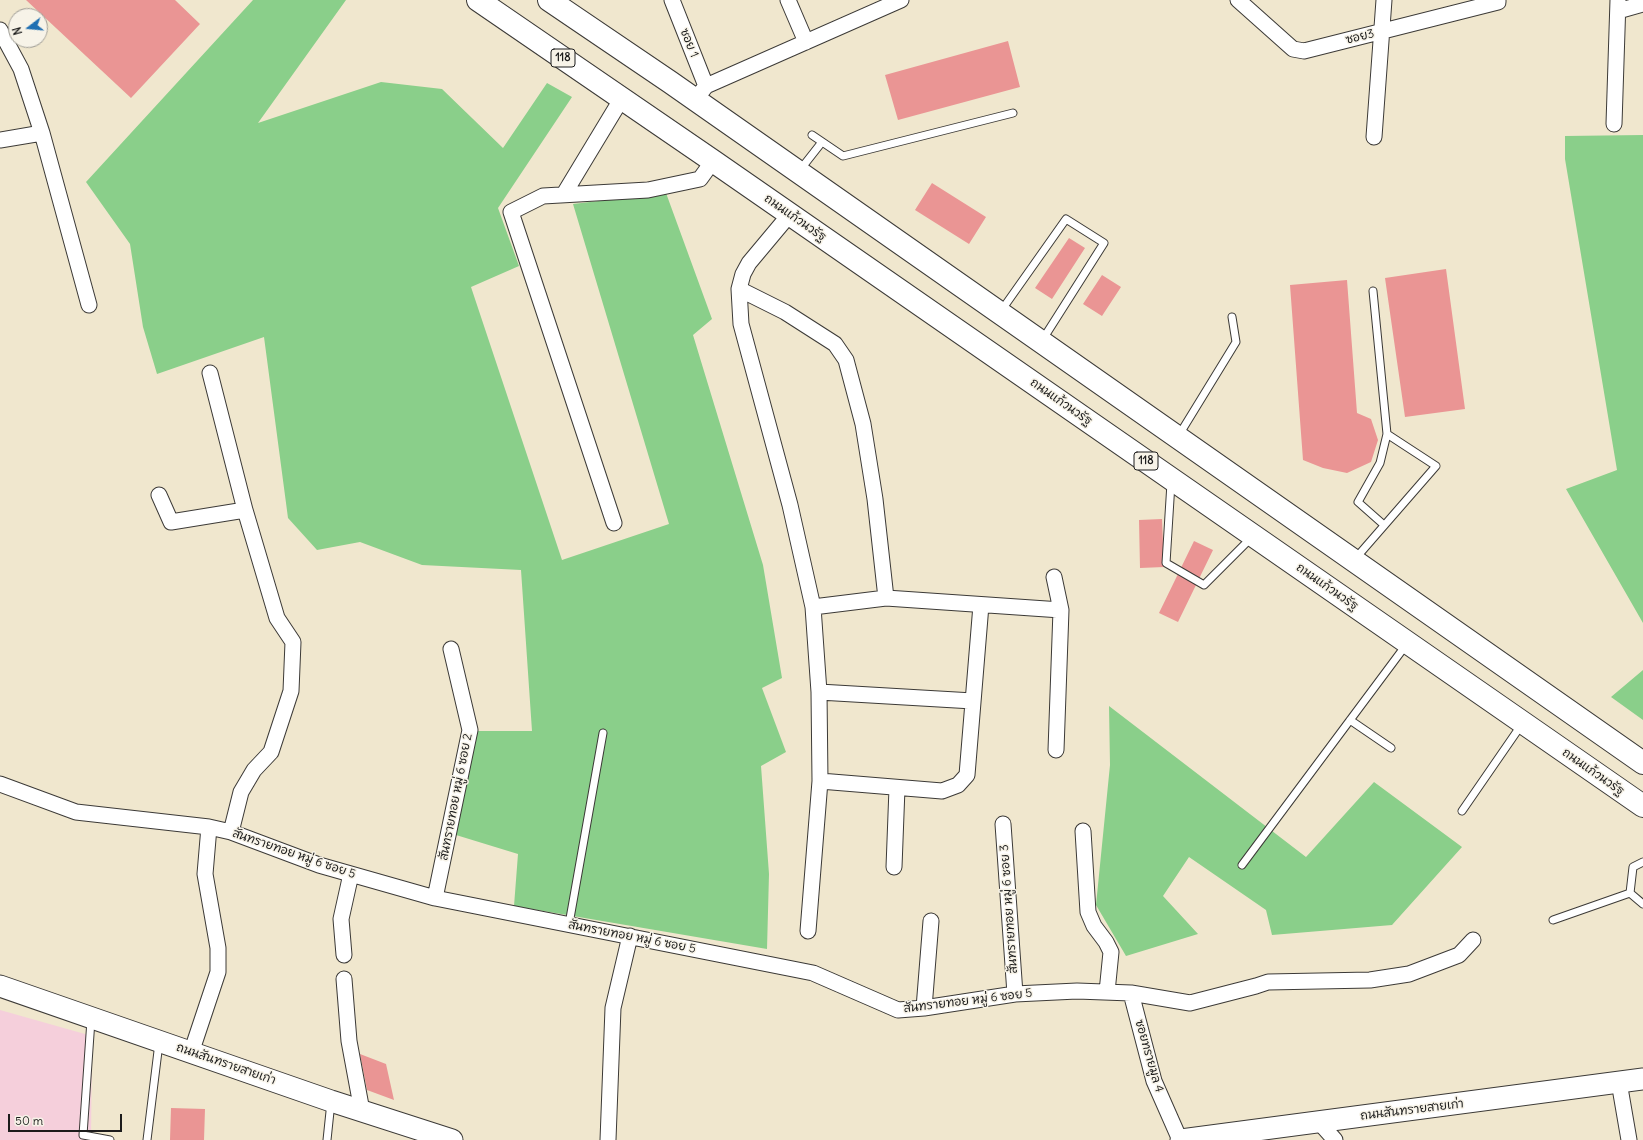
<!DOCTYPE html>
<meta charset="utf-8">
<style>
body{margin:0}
#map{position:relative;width:1643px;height:1140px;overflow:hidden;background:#f0e7ce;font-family:Delius,sans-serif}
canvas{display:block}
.north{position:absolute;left:8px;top:8px;width:40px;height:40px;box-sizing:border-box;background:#f7f3e8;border:1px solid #9f9d96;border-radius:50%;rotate:254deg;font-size:11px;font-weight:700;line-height:16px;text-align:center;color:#1c1c1c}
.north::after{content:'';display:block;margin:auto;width:14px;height:18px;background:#1f6fb2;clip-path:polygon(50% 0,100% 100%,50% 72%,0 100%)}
.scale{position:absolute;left:8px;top:1114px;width:114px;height:18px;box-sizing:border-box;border:2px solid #1c1c1c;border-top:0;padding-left:5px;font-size:12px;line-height:14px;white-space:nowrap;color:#1c1c1c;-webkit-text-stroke:3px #f7f3e8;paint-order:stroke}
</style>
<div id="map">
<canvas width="1643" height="1140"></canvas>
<div class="north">N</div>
<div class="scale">50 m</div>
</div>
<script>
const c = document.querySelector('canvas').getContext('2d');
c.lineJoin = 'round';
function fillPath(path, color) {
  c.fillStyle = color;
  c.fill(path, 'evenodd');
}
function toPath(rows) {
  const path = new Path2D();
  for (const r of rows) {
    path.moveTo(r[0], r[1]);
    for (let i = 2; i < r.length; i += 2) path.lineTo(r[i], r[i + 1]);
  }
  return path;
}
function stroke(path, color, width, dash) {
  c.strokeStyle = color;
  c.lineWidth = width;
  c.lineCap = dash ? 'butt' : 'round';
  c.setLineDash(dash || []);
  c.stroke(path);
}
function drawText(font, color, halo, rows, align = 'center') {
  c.font = font + ' Delius,"Playpen Sans Thai",sans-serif';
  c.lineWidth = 3;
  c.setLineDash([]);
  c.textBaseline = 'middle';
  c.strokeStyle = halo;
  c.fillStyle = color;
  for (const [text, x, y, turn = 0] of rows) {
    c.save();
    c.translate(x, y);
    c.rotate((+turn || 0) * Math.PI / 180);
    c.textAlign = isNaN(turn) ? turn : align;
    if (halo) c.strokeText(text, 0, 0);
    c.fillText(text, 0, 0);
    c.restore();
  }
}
fillPath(toPath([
 [0,1010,92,1036,91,1140,0,1140]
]), '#f5cfdb');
fillPath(toPath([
 [253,0,346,0,258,123,381,82,442,89,503,148,547,83,572,97,498,208,519,266,471,287,562,560,669,524,573,204,666,193,712,319,693,335,763,565,782,678,762,688,786,752,761,766,769,874,767,949,514,906,518,854,456,835,475,731,532,731,521,570,422,565,360,542,317,550,288,518,264,337,157,374,143,327,130,244,86,182],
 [1643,135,1643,623,1566,489,1617,470,1565,159,1565,136],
 [1643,670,1643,720,1611,697],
 [1109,706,1306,857,1374,782,1462,847,1392,925,1272,935,1266,910,1189,857,1163,896,1198,934,1126,956,1096,905,1110,765]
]), '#8acf8a');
fillPath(toPath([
 [26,0,175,0,200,24,131,98],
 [1008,41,1020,87,898,120,885,75],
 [932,183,986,217,969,244,915,210],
 [1069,238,1085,248,1052,299,1035,288],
 [1446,269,1465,409,1405,417,1385,278],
 [1102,275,1121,287,1102,316,1083,304],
 [1347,280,1357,413,1371,419,1378,440,1371,462,1347,473,1323,468,1303,460,1290,285],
 [1162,519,1164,567,1140,568,1139,520],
 [1194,541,1213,550,1178,622,1159,613],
 [360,1054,386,1064,394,1100,367,1090],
 [171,1108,205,1109,204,1140,170,1140]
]), '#ea9594');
const service = toPath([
 [812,135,843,156,1013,113],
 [800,170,822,142],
 [1373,291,1387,434,1380,463,1358,502,1384,525],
 [1001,311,1066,219,1104,243,1043,339],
 [1179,435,1236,342,1232,317],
 [1171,483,1166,563,1204,585,1252,537],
 [1355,559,1436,466,1387,434],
 [1350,720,1391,748],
 [1462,811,1522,724],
 [1242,865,1406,645],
 [1630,893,1633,867,1643,862],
 [1553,920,1630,893,1643,904],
 [569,924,603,733],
 [91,1020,83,1135,110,1140],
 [147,1140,159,1043],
 [327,1140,331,1102]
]);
const minor = toPath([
 [672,0,706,86],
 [788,0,806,42],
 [1238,0,1293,49,1304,51,1498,2,1498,0],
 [1618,11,1643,4],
 [0,30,21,69,42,133,89,305],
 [695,100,706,86,901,0],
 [1614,124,1618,0],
 [1374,137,1384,0],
 [0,140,42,133],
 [564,194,622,98],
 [790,214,749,263,743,274,739,289,741,324,790,505,813,607,819,692,820,781,808,931],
 [739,289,785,312,835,344,846,360,863,424,875,499,886,598],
 [210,373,245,510],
 [159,495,171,522,245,510,277,618,293,642,291,691,271,752,254,770,241,792,231,832],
 [614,523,511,212,543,196,648,190,700,179,713,161],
 [1054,577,1061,610,1056,750],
 [813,607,886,598,1061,610],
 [819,692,973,701],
 [820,781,942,791,958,785,967,775,981,605],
 [0,784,76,812,209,827,231,832,319,865,435,898,813,973,898,1010,924,1008,1015,994,1077,991,1131,993,1190,1003,1256,986,1268,982,1370,980,1409,974,1459,955,1473,940],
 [1003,824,1015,994],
 [1083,831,1088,912,1094,926,1106,942,1111,952,1107,992],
 [894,867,897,788],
 [435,898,470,730,451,649],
 [344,955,341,919,351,874],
 [344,979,349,1041,362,1111],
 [1131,993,1154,1081,1180,1140],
 [924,1008,931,921],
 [191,1053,218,972,218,948,205,874,209,827],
 [1619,1082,1629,1140],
 [1319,1122,1335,1140],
 [608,1140,613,1008,630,936]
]);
const secondary = toPath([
 [0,986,331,1101,452,1140],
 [1181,1140,1643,1079]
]);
const primary = toPath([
 [478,0,713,161,1643,806],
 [549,0,670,82,1643,763]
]);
stroke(service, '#3c3a37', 9);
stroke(minor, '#3c3a37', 17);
stroke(secondary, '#3c3a37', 23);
stroke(primary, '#3c3a37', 24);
stroke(service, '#fff', 7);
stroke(minor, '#fff', 15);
stroke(secondary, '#fff', 21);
stroke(primary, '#fff', 22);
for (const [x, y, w] of [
 [563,58,24],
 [1146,461,24]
]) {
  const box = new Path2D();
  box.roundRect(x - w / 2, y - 9, w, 18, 3);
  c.fillStyle = '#f7f3e8';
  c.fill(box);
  stroke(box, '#1c1c1c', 1);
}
drawText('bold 11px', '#1c1c1c', null, [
 ["118",563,58],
 ["118",1146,461]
]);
drawText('12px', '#1c1c1c', '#f7f3e8', [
 ["ซอย3",1360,37,-14],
 ["ซอย 1",689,43,68],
 ["ถนนแก้วนวรัฐ",795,218,35],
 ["ถนนแก้วนวรัฐ",1061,402,35],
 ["ถนนแก้วนวรัฐ",1327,587,35],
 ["ถนนแก้วนวรัฐ",1593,772,35],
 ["สันทรายทอย หมู่ 6 ซอย 2",456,797,-79],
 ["สันทรายทอย หมู่ 6 ซอย 5",294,854,19],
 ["สันทรายทอย หมู่ 6 ซอย 3",1009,909,-94],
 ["สันทรายทอย หมู่ 6 ซอย 5",632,937,11],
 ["สันทรายทอย หมู่ 6 ซอย 5",968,1001,-7],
 ["ซอยทรายมูล 4",1149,1056,74],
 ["ถนนสันทรายสายเก่า",226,1064,19],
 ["ถนนสันทรายสายเก่า",1412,1110,-7]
]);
</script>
